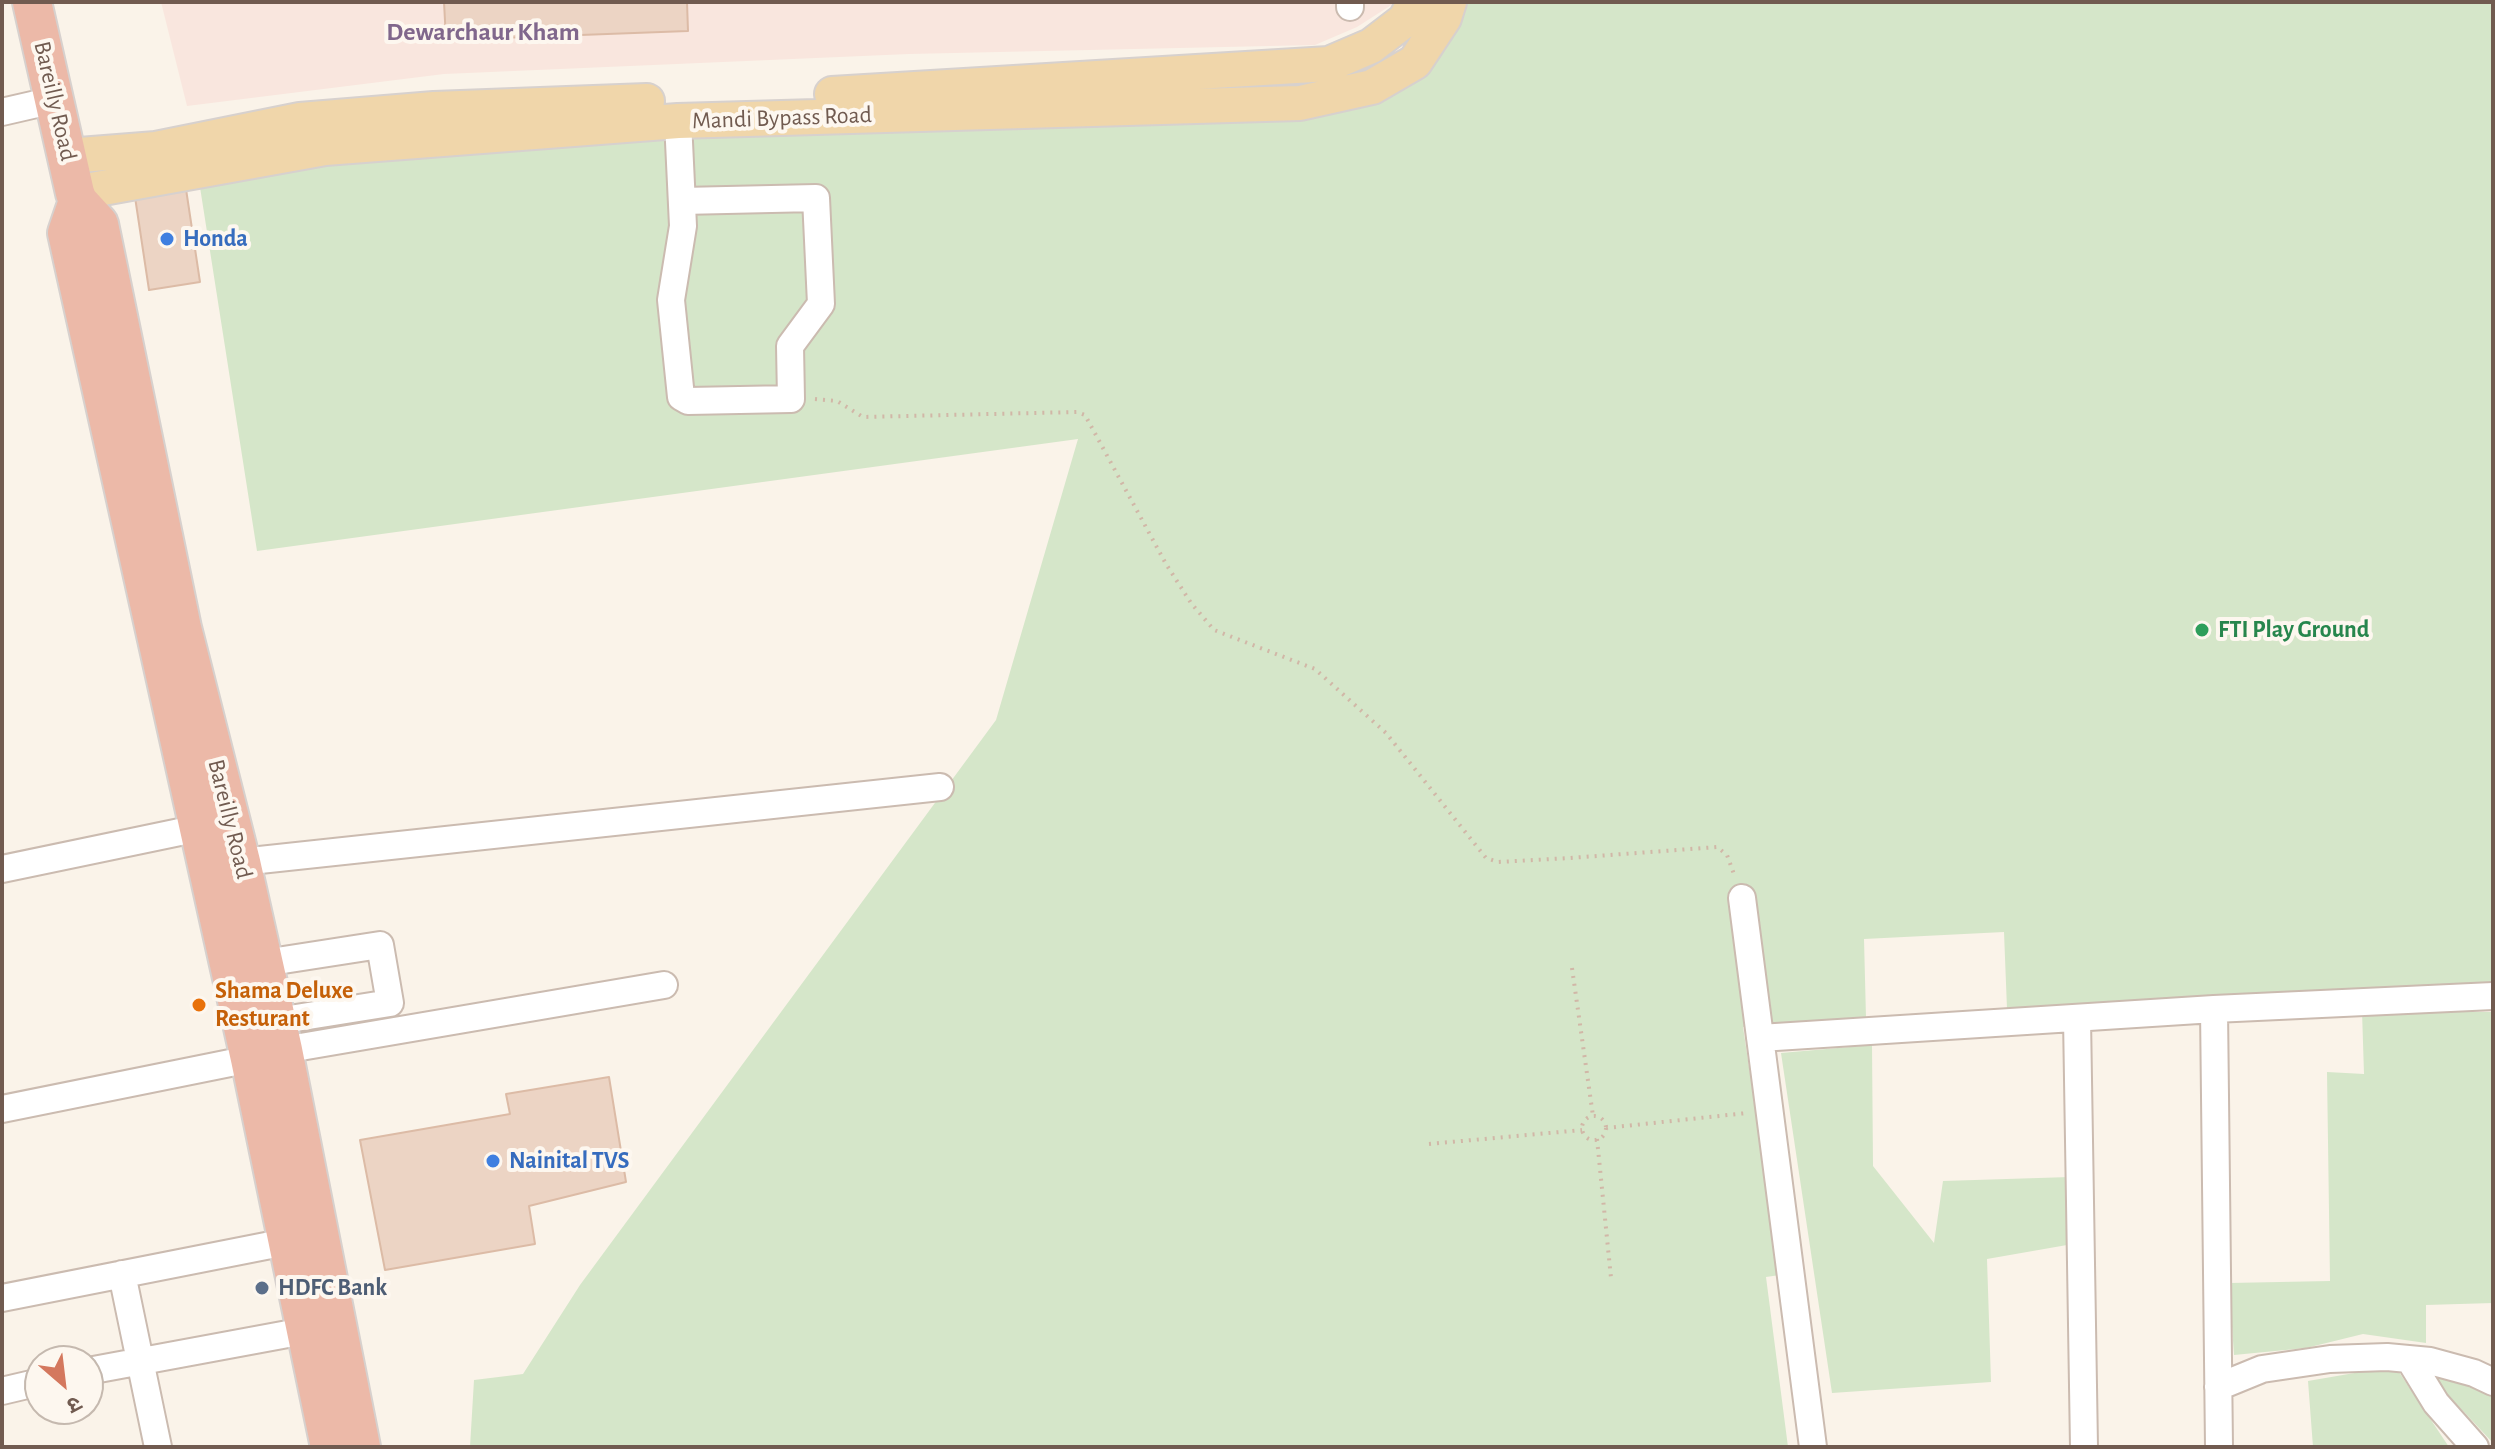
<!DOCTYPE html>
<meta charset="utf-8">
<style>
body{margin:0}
#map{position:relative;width:2495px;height:1449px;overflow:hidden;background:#faf3e9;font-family:"Alegreya Sans","Noto Sans Devanagari",sans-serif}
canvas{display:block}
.frame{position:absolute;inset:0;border:4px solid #715b50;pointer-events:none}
.north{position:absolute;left:24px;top:1345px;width:80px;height:80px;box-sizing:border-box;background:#fdf7ef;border:2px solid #c5b9af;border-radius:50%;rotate:152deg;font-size:22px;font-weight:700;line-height:32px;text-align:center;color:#715b50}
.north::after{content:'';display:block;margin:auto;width:28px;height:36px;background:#d4785e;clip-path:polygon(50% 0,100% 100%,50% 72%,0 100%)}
</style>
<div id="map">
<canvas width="2495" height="1449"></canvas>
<div class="frame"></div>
<div class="north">उ</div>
</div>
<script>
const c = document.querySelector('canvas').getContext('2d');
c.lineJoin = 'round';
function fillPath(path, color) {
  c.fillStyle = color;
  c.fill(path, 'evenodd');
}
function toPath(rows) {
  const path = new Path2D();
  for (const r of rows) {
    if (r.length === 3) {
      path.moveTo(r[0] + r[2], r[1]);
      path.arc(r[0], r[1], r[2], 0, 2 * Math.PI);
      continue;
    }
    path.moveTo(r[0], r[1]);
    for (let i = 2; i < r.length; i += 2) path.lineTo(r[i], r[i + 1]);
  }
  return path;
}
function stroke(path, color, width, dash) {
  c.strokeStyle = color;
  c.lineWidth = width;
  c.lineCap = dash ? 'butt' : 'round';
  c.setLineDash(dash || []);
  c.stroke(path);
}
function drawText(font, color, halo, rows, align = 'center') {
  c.font = font + ' "Alegreya Sans",sans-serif';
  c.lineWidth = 8;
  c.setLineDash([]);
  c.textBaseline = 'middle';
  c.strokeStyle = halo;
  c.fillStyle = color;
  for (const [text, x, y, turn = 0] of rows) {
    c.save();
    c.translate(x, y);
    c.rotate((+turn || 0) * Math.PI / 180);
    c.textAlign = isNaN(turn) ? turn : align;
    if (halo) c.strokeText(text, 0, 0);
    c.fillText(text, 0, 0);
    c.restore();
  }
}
fillPath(toPath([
 [161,2,1396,2,1357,27,1315,45,909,54,444,74,187,106]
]), '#f9e6de');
fillPath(toPath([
 [1459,2,2493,2,2493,984,2007,1009,2004,932,1864,939,1866,1018,1743,1027,1780,1275,1766,1277,1788,1447,470,1447,474,1380,523,1374,580,1285,996,720,1078,439,257,551,197,168,552,141,1346,106],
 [2362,1011,2493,1012,2493,1303,2426,1305,2426,1343,2363,1334,2306,1348,2234,1355,2229,1283,2330,1281,2327,1072,2364,1074],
 [1872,1045,1873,1166,1934,1243,1943,1181,2070,1177,2067,1245,1987,1259,1991,1382,1832,1393,1781,1053],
 [2395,1366,2449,1447,2313,1447,2308,1381],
 [2422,1367,2493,1394,2493,1443]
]), '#d5e6c9');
const building = toPath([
 [444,2,687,2,688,31,446,40,444,2],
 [186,189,200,282,149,290,135,197,186,189],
 [609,1077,626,1182,529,1206,535,1244,385,1270,360,1140,510,1114,506,1094,609,1077]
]);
fillPath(building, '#ecd4c4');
stroke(building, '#dcbba6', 2);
const minor = toPath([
 [1350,2,1350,7],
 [2,112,54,100],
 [678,121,683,226,671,300,681,397,688,401,791,399,790,346,821,304,816,198,682,201],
 [241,862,940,787],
 [2,869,199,828],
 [1742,898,1813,1447],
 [264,963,380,945,390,1003,277,1021],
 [2214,1009,2219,1447],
 [2077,1018,2084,1447],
 [1760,1038,2214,1009,2493,996],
 [283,1050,664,985],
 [2,1109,250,1059],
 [122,1274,158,1447],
 [2,1298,286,1242],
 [2409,1359,2436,1403,2475,1447],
 [88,1371,304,1331],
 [2218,1387,2262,1369,2330,1359,2387,1357,2430,1361,2474,1373,2493,1382],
 [2,1391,40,1382]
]);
const major = toPath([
 [832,94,1329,64,1371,46,1405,20,1415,2],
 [67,156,156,149,300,120,434,109,647,101],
 [75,193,325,148,678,121,1300,103,1372,87,1415,62,1444,18,1449,2]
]);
const highway = toPath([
 [32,2,75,193,78,201,99,224,182,628,241,862,283,1050,361,1447],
 [78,201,67,233,250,1059,330,1447]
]);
stroke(minor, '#cbbbb0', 30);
stroke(major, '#d7d1ce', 38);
stroke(highway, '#d7d1ce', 42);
stroke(toPath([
 [815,399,837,401,863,417,1077,412,1085,415,1166,564,1191,603,1214,630,1315,669,1386,733,1486,858,1498,862,1570,858,1717,847,1727,855,1735,877],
 [1572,968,1593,1116],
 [1594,1128,12],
 [1606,1128,1747,1113],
 [1597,1139,1611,1278],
 [1429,1144,1582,1130]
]), '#d1b7a7', 4, [2, 6]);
stroke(minor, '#fff', 26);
stroke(major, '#f0d6aa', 34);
stroke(highway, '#ecb9a8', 38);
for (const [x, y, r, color] of [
 [167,239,8,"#3f7fe0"],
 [2202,630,8,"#2e9e5b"],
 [199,1005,8,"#e8710a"],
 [493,1161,8,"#3f7fe0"],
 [262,1288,8,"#5c6f8a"]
]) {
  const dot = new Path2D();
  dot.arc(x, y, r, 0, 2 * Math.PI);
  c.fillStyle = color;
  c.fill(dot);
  stroke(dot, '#fdf7ef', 3);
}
drawText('24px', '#715b50', '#fdf7ef', [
 ["Bareilly Road",55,101,77],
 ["Mandi Bypass Road",782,118,-2],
 ["Bareilly Road",230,819,76]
]);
drawText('bold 24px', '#366cbe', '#fdf7ef', [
 ["Honda",183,239],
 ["Nainital TVS",509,1161]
], 'left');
drawText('bold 24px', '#27864d', '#fdf7ef', [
 ["FTI Play Ground",2218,630]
], 'left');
drawText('bold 24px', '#c56008', '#fdf7ef', [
 ["Shama Deluxe",215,991],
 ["Resturant",215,1019]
], 'left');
drawText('bold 24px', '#4e5e75', '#fdf7ef', [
 ["HDFC Bank",278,1288]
], 'left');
drawText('bold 26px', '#80678c', '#fdf7ef', [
 ["Dewarchaur Kham",483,32]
]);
</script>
